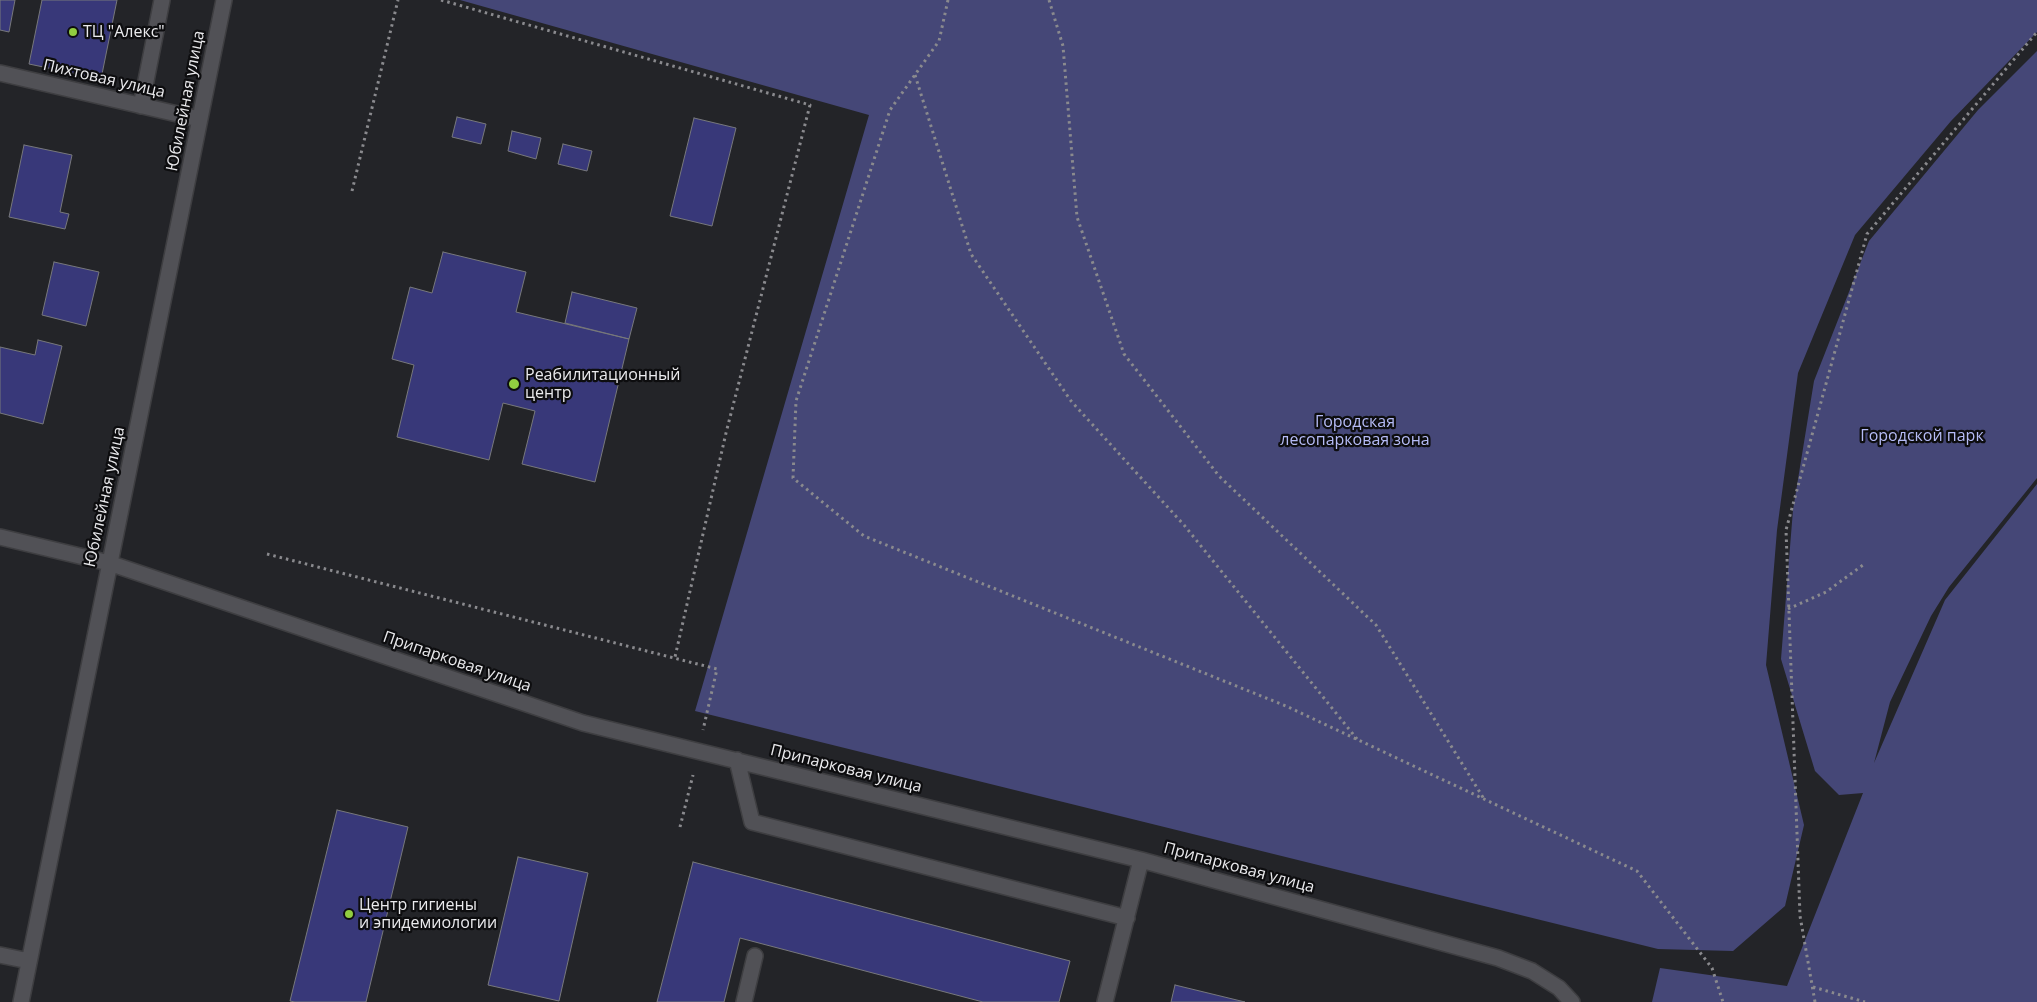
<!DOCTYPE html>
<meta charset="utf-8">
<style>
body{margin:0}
canvas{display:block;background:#232428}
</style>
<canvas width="2037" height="1002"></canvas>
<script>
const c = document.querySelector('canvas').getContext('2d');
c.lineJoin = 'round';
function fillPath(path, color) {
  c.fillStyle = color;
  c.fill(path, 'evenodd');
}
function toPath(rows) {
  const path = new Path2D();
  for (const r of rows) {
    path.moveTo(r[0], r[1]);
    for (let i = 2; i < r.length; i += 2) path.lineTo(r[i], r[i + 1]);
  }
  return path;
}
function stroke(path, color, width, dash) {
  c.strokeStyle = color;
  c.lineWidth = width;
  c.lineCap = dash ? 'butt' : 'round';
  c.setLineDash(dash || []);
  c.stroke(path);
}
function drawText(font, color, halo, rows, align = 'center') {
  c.font = font + ' "Open Sans",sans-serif';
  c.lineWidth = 4.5;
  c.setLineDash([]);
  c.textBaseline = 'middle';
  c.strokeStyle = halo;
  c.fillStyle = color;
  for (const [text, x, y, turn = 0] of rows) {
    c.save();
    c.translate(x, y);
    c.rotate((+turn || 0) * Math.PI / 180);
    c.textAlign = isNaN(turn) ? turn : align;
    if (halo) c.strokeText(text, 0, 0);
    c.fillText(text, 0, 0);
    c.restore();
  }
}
fillPath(toPath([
 [460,0,2037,0,2037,32,1951,121,1855,235,1798,373,1777,530,1766,665,1804,825,1785,906,1733,951,1658,949,695,711,869,115],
 [2037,51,2037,478,1949,587,1931,616,1890,702,1874,763,1945,600,2037,484,2037,1002,1652,1002,1660,968,1787,986,1863,793,1839,795,1815,771,1781,659,1793,510,1814,381,1869,241,1978,110]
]), '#454777');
const building = toPath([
 [0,0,15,0,9,32,0,30,0,0],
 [42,0,117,0,101,79,29,64,42,0],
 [457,117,486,124,481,144,452,137,457,117],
 [694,118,736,128,712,226,670,216,694,118],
 [512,131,541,138,536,159,508,151,512,131],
 [563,144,592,151,587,171,558,164,563,144],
 [24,145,72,155,60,212,69,214,65,229,9,217,24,145],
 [443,252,526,272,516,312,629,339,595,482,522,464,535,411,503,403,489,460,397,437,414,365,392,359,410,287,432,293,443,252],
 [54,262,99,272,86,326,42,315,54,262],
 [572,292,637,308,629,339,565,323,572,292],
 [38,340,62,346,43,424,0,413,0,347,35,355,38,340],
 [337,810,408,827,366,1002,295,1002,290,1001,337,810],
 [518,857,588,873,559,1001,488,985,518,857],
 [693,862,1070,961,1059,1002,983,1002,740,938,724,1002,657,1002,693,862],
 [1175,985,1245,1002,1171,1002,1175,985]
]);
fillPath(building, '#383879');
stroke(building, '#77787c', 1);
const minor = toPath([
 [0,73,199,119],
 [141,106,162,0],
 [0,537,109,563,583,723,1141,860,1498,958,1532,971,1559,988,1572,1002],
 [737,760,752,822,1127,918],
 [0,955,29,961],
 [21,1002,224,0],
 [744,1002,755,956],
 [1105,1002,1141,860]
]);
stroke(minor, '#3e3e41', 18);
stroke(toPath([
 [441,0,810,105,726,433,675,657],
 [948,0,939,41,890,110,796,401,793,478,864,536,1286,706,1637,871,1712,968,1723,1002],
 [1049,0,1063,46,1077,217,1124,354,1219,476,1376,625,1484,799],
 [915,75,971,254,1071,401,1184,525,1357,739],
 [352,191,398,0],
 [267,554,717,669,703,730],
 [1788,609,1826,592,1863,565],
 [680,827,693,775],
 [1813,987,1865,1002],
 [1815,1002,1800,916,1786,530,1867,234,2037,32]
]), '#8a8a8e', 3, [2.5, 4]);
stroke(minor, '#515156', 15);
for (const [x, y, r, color] of [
 [73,32,5,"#91cd40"],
 [514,384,6,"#91cd40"],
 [349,914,5,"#91cd40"]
]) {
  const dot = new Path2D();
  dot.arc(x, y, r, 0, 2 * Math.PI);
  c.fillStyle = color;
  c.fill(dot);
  stroke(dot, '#0d0d0f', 2);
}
drawText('16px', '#eaeaed', '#0d0d0f', [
 ["ТЦ \"Алекс\"",83,32],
 ["Реабилитационный",525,375],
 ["центр",525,393],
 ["Центр гигиены",359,905],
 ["и эпидемиологии",359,923]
], 'left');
drawText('16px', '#eaeaed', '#0d0d0f', [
 ["Пихтовая улица",104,79,13],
 ["Юбилейная улица",186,101,-79],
 ["Юбилейная улица",105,497,-78],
 ["Припарковая улица",457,662,19],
 ["Припарковая улица",846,769,14],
 ["Припарковая улица",1239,868,15]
]);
drawText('16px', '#b6bcf7', '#0d0d0f', [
 ["Городская",1355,422],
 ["лесопарковая зона",1355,440],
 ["Городской парк",1922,436]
]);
</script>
